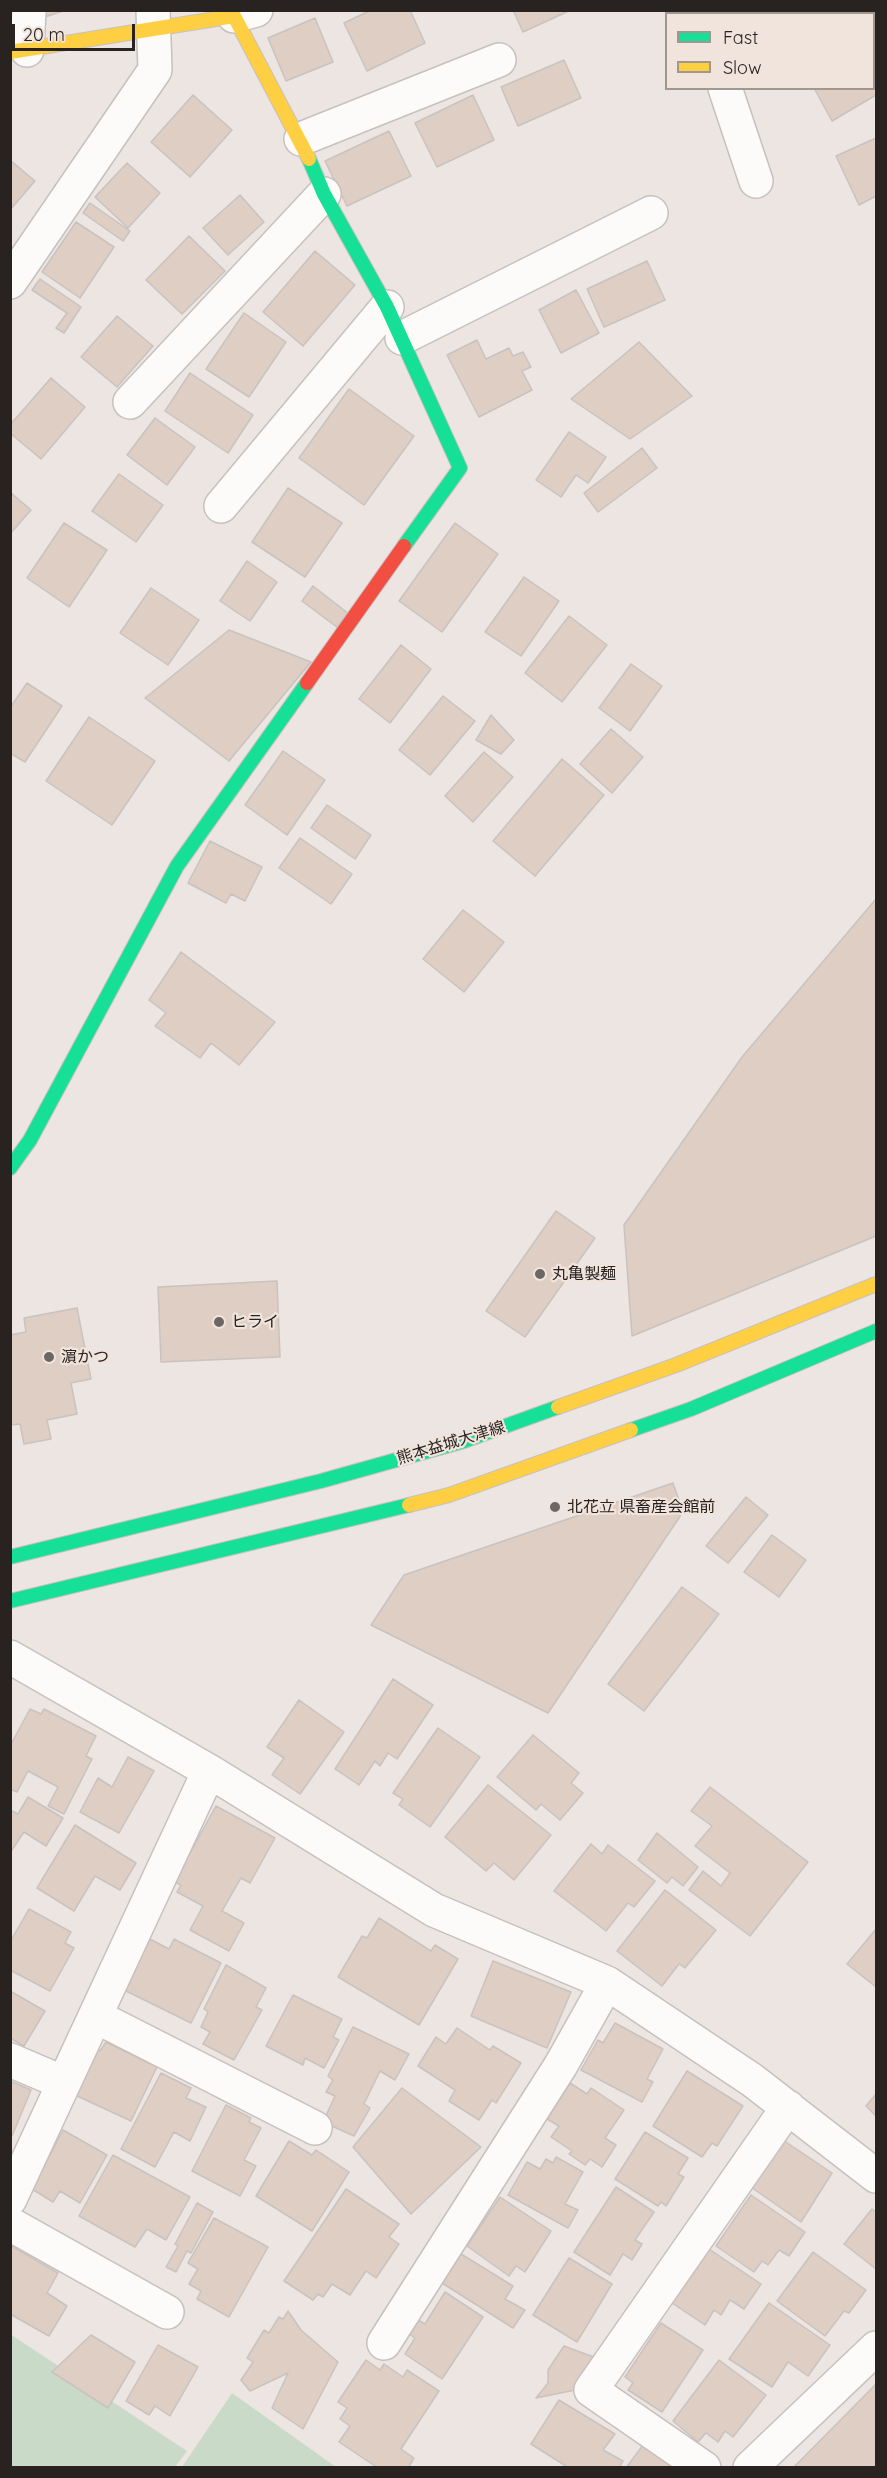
<!DOCTYPE html>
<meta charset="utf-8">
<style>
body{margin:0}
#map{position:relative;width:887px;height:2478px;overflow:hidden;background:#ece5e1;font-family:Quicksand,sans-serif}
canvas{display:block}
.frame{position:absolute;inset:0;border:12px solid #282320;pointer-events:none}
.legend{position:absolute;left:665px;top:12px;width:210px;height:78px;box-sizing:border-box;background:#f1e4dc;border:2px solid #a19791;margin:0;padding:8px 10px;list-style:none;font-size:18px;color:#282320}
.legend li{display:flex;align-items:center;gap:12px;height:30px}
.legend b{width:30px;border:2px solid #a19791}
.scale{position:absolute;left:12px;top:24px;width:123px;height:27px;box-sizing:border-box;border:3px solid #282320;border-top:0;padding-left:8px;font-size:18px;line-height:21px;white-space:nowrap;color:#282320;-webkit-text-stroke:4px #f1e4dc;paint-order:stroke}
</style>
<div id="map">
<canvas width="887" height="2478"></canvas>
<div class="frame"></div>
<ul class="legend">
<li><b style="height:8px;background:#16e098"></b>Fast</li>
<li><b style="height:8px;background:#ffcf43"></b>Slow</li>
</ul>
<div class="scale">20 m</div>
</div>
<script>
const c = document.querySelector('canvas').getContext('2d');
c.lineJoin = 'round';
function fillPath(path, color) {
  c.fillStyle = color;
  c.fill(path, 'evenodd');
}
function toPath(rows) {
  const path = new Path2D();
  for (const r of rows) {
    path.moveTo(r[0], r[1]);
    for (let i = 2; i < r.length; i += 2) path.lineTo(r[i], r[i + 1]);
  }
  return path;
}
function stroke(path, color, width, dash) {
  c.strokeStyle = color;
  c.lineWidth = width;
  c.lineCap = dash ? 'butt' : 'round';
  c.setLineDash(dash || []);
  c.stroke(path);
}
function drawText(font, color, halo, rows, align = 'center') {
  c.font = font + ' Quicksand,"Noto Sans JP",sans-serif';
  c.lineWidth = 4.5;
  c.setLineDash([]);
  c.textBaseline = 'middle';
  c.strokeStyle = halo;
  c.fillStyle = color;
  for (const [text, x, y, turn = 0] of rows) {
    c.save();
    c.translate(x, y);
    c.rotate((+turn || 0) * Math.PI / 180);
    c.textAlign = isNaN(turn) ? turn : align;
    if (halo) c.strokeText(text, 0, 0);
    c.fillText(text, 0, 0);
    c.restore();
  }
}
fillPath(toPath([
 [10,2334,187,2451,175,2467,11,2467],
 [232,2393,336,2467,182,2467]
]), '#c9dbc8');
const building = toPath([
 [45,10,66,10,45,17,45,10],
 [371,10,410,10,425,43,367,71,344,23,371,10],
 [513,10,571,10,523,32,513,10],
 [711,10,744,10,745,14,712,14,711,10],
 [315,18,333,62,286,81,268,38,315,18],
 [876,41,876,95,832,121,814,88,874,88,874,43,876,41],
 [564,60,581,98,518,126,501,87,564,60],
 [193,95,232,130,190,177,151,142,193,95],
 [473,95,494,140,437,167,415,123,473,95],
 [389,131,411,176,347,206,325,161,389,131],
 [876,138,876,196,859,205,836,156,876,138],
 [10,160,35,181,10,210,10,160],
 [127,163,160,193,128,228,95,197,127,163],
 [240,195,264,222,228,255,203,228,240,195],
 [90,203,130,231,123,241,83,213,90,203],
 [76,222,114,247,80,298,42,272,76,222],
 [189,236,225,271,182,314,146,280,189,236],
 [315,251,355,285,303,346,263,312,315,251],
 [647,261,665,300,604,327,587,289,647,261],
 [40,279,81,307,64,333,56,328,67,313,32,290,40,279],
 [576,290,599,333,561,353,539,310,576,290],
 [244,313,286,342,249,397,206,369,244,313],
 [117,316,153,346,117,387,81,357,117,316],
 [477,340,486,359,509,348,513,356,523,352,531,367,522,371,532,390,479,417,447,355,477,340],
 [639,342,692,396,630,439,571,399,639,342],
 [190,373,253,415,228,453,165,411,190,373],
 [51,378,85,407,41,459,10,433,10,425,51,378],
 [349,389,414,436,364,505,299,458,349,389],
 [155,418,195,447,167,485,127,455,155,418],
 [569,432,606,457,588,483,576,475,561,497,536,480,569,432],
 [642,448,657,468,598,512,584,493,642,448],
 [119,474,163,505,136,542,92,511,119,474],
 [288,488,342,523,305,577,252,542,288,488],
 [10,492,31,510,10,534,10,492],
 [64,523,107,550,69,607,27,578,64,523],
 [455,523,498,554,442,632,399,601,455,523],
 [247,561,277,582,250,621,220,601,247,561],
 [524,577,559,601,521,656,485,632,524,577],
 [313,586,349,614,338,628,302,601,313,586],
 [151,588,199,620,168,665,120,633,151,588],
 [569,616,607,645,562,702,525,673,569,616],
 [229,630,311,662,229,761,145,698,229,630],
 [401,645,431,669,390,723,359,699,401,645],
 [631,664,662,686,630,731,599,708,631,664],
 [27,683,62,706,25,762,10,753,10,708,27,683],
 [443,696,475,721,430,775,399,750,443,696],
 [491,715,514,740,501,754,476,740,491,715],
 [89,717,155,761,112,825,46,781,89,717],
 [611,729,643,757,612,793,580,764,611,729],
 [283,751,325,780,287,835,245,805,283,751],
 [484,752,513,777,473,822,445,796,484,752],
 [562,759,604,795,535,876,493,841,562,759],
 [327,805,371,835,355,859,311,828,327,805],
 [300,838,352,874,331,904,279,868,300,838],
 [210,841,262,867,245,901,231,894,226,903,188,883,210,841],
 [876,899,876,1236,632,1336,624,1225,742,1057,876,899],
 [463,910,504,942,464,992,423,959,463,910],
 [181,952,275,1022,239,1065,211,1043,200,1058,155,1026,166,1013,149,1000,181,952],
 [556,1211,595,1238,525,1337,486,1311,556,1211],
 [277,1281,280,1357,161,1362,158,1287,277,1281],
 [77,1308,91,1379,71,1383,77,1414,47,1420,51,1439,24,1444,20,1424,10,1425,10,1335,26,1332,24,1318,77,1308],
 [673,1483,683,1512,548,1713,371,1625,404,1575,673,1483],
 [746,1497,768,1515,728,1563,706,1546,746,1497],
 [772,1535,806,1560,779,1597,744,1572,772,1535],
 [682,1587,719,1614,644,1711,608,1684,682,1587],
 [393,1679,433,1705,397,1759,388,1753,380,1766,375,1761,359,1785,335,1769,393,1679],
 [299,1700,344,1732,300,1794,272,1775,284,1758,267,1747,299,1700],
 [30,1709,41,1714,44,1709,96,1736,86,1756,92,1759,64,1814,48,1806,58,1787,28,1771,17,1792,10,1789,10,1746,30,1709],
 [438,1728,480,1757,430,1827,399,1805,403,1799,393,1793,438,1728],
 [533,1735,579,1773,571,1783,583,1793,560,1820,541,1804,536,1810,497,1777,533,1735],
 [128,1757,154,1771,119,1833,80,1812,98,1778,112,1787,128,1757],
 [488,1785,551,1835,514,1880,494,1863,486,1871,445,1837,488,1785],
 [710,1787,808,1862,750,1936,689,1890,703,1871,721,1886,730,1873,695,1846,712,1826,691,1811,710,1787],
 [28,1797,63,1818,46,1846,24,1832,10,1853,10,1810,18,1814,28,1797],
 [216,1806,275,1838,250,1883,241,1878,222,1911,244,1923,229,1951,190,1930,203,1906,177,1892,181,1885,174,1882,216,1806],
 [75,1825,136,1863,120,1890,95,1876,74,1911,37,1888,75,1825],
 [657,1833,698,1867,683,1886,672,1877,667,1883,638,1860,657,1833],
 [591,1844,602,1854,608,1845,655,1881,634,1907,628,1903,606,1931,554,1891,591,1844],
 [665,1890,716,1930,685,1968,679,1964,662,1986,617,1951,665,1890],
 [29,1909,71,1932,65,1943,74,1948,50,1991,10,1970,10,1942,29,1909],
 [379,1918,431,1951,435,1945,458,1959,419,2025,338,1977,362,1936,367,1938,379,1918],
 [876,1929,876,1987,847,1964,876,1929],
 [150,1939,169,1949,174,1939,221,1963,191,2023,124,1990,150,1939],
 [493,1961,571,1992,547,2048,471,2016,493,1961],
 [226,1965,266,1988,256,2007,262,2010,234,2060,203,2044,210,2032,201,2027,208,2012,204,2009,226,1965],
 [10,1991,45,2011,24,2046,10,2038,10,1991],
 [293,1995,342,2019,333,2037,339,2040,324,2068,305,2058,303,2065,266,2046,293,1995],
 [615,2023,663,2049,647,2079,653,2082,642,2102,581,2070,598,2040,603,2043,615,2023],
 [353,2027,409,2054,395,2080,380,2071,364,2104,370,2108,354,2136,323,2122,335,2096,326,2092,333,2080,328,2076,353,2027],
 [457,2028,490,2050,493,2046,521,2063,496,2103,492,2100,479,2120,449,2101,455,2090,418,2066,436,2037,446,2044,457,2028],
 [106,2042,157,2067,131,2121,75,2095,96,2049,100,2051,106,2042],
 [687,2071,743,2106,717,2146,712,2143,702,2157,653,2126,687,2071],
 [161,2073,191,2088,186,2098,206,2107,190,2141,174,2132,155,2167,121,2149,161,2073],
 [10,2081,31,2090,12,2136,10,2135,10,2081],
 [570,2083,587,2094,591,2088,624,2110,605,2138,616,2145,602,2167,590,2159,585,2165,569,2154,572,2151,551,2137,559,2126,547,2119,570,2083],
 [402,2088,481,2147,411,2214,353,2147,402,2088],
 [876,2094,876,2116,866,2106,876,2094],
 [226,2105,251,2118,249,2122,261,2128,244,2160,256,2166,240,2196,192,2171,226,2105],
 [63,2130,107,2155,80,2203,60,2191,53,2202,32,2189,63,2130],
 [645,2132,688,2158,678,2174,684,2177,666,2206,661,2202,658,2206,615,2179,645,2132],
 [780,2138,832,2173,801,2222,748,2185,780,2138],
 [289,2141,312,2155,316,2150,349,2172,312,2231,256,2196,289,2141],
 [113,2155,190,2197,166,2240,147,2229,135,2247,79,2216,113,2155],
 [556,2157,583,2172,565,2204,578,2210,568,2228,508,2195,527,2162,540,2169,546,2159,553,2163,556,2157],
 [616,2187,654,2212,635,2240,642,2244,632,2260,623,2254,610,2275,574,2252,616,2187],
 [346,2189,399,2224,389,2237,399,2244,376,2278,366,2271,350,2295,332,2284,323,2297,318,2294,313,2300,284,2281,346,2189],
 [751,2195,805,2232,789,2256,779,2250,768,2265,762,2261,754,2272,716,2246,751,2195],
 [500,2197,551,2231,525,2272,516,2266,509,2276,467,2246,500,2197],
 [197,2203,213,2212,191,2253,187,2251,176,2272,166,2267,178,2246,175,2244,197,2203],
 [872,2209,876,2212,876,2269,844,2244,872,2209],
 [214,2218,268,2247,229,2317,197,2299,201,2291,189,2284,198,2269,188,2263,214,2218],
 [10,2245,58,2273,47,2293,67,2306,49,2336,10,2314,10,2245],
 [709,2249,761,2284,744,2309,730,2300,721,2315,714,2310,705,2325,672,2303,709,2249],
 [813,2252,866,2290,849,2313,844,2311,825,2336,777,2301,813,2252],
 [461,2254,513,2286,505,2299,525,2310,513,2328,442,2283,461,2254],
 [569,2258,612,2284,577,2342,533,2315,569,2258],
 [445,2292,483,2317,442,2379,405,2354,415,2338,409,2334,418,2320,425,2324,445,2292],
 [769,2303,830,2345,808,2376,788,2362,772,2387,729,2359,769,2303],
 [288,2311,301,2330,338,2362,303,2429,272,2408,288,2373,250,2391,241,2380,253,2362,247,2358,264,2330,269,2333,279,2317,283,2319,288,2311],
 [661,2323,703,2350,662,2412,628,2390,633,2383,625,2377,661,2323],
 [91,2335,135,2362,108,2408,52,2372,91,2335],
 [158,2345,198,2367,170,2416,155,2406,149,2415,126,2401,158,2345],
 [564,2346,607,2362,585,2388,536,2398,548,2383,548,2370,564,2346],
 [366,2360,380,2370,384,2364,403,2377,407,2370,439,2391,401,2449,414,2458,408,2468,378,2468,339,2442,350,2426,340,2419,347,2408,338,2402,366,2360],
 [719,2360,766,2395,733,2437,725,2431,718,2442,706,2433,698,2442,673,2421,719,2360],
 [876,2384,876,2468,793,2468,876,2384],
 [559,2400,615,2434,603,2450,623,2461,619,2468,569,2468,531,2444,559,2400],
 [643,2445,674,2468,626,2468,643,2445]
]);
fillPath(building, '#decec4');
stroke(building, '#c9c3c0', 1.5);
const street = toPath([
 [699,10,700,14],
 [234,16,256,10],
 [27,50,29,10],
 [725,88,756,181],
 [301,139,499,60],
 [10,282,155,70,153,10],
 [402,338,651,213],
 [130,402,324,194],
 [221,506,387,307],
 [10,1657,209,1771,434,1910,607,1983,752,2080,876,2176],
 [95,2016,315,2128],
 [10,2060,64,2083],
 [10,2199,209,1771],
 [10,2224,167,2312],
 [384,2343,561,2065,607,1983],
 [704,2468,591,2390,788,2107],
 [750,2468,876,2348]
]);
const fast = toPath([
 [309,159,324,194,387,307,460,468,404,546],
 [10,1168,30,1140,177,866,307,683],
 [631,1430,691,1409,876,1331],
 [10,1557,321,1481,464,1441,558,1407],
 [10,1601,409,1505]
]);
const slow = toPath([
 [10,52,234,16,309,159],
 [558,1407,676,1365,876,1284],
 [409,1505,449,1495,631,1430]
]);
const jam = toPath([
 [307,683,404,546]
]);
stroke(street, '#c7c1be', 36);
stroke(fast, '#c7c1be', 16);
stroke(slow, '#c7c1be', 16);
stroke(jam, '#c7c1be', 16);
stroke(street, '#fcfbfa', 33);
stroke(fast, '#16e098', 14);
stroke(slow, '#ffcf43', 14);
stroke(jam, '#f24e42', 14);
for (const [x, y, r, color] of [
 [540,1274,6,"#6d6764"],
 [219,1322,6,"#6d6764"],
 [49,1357,6,"#6d6764"],
 [555,1507,6,"#6d6764"]
]) {
  const dot = new Path2D();
  dot.arc(x, y, r, 0, 2 * Math.PI);
  c.fillStyle = color;
  c.fill(dot);
  stroke(dot, '#f1e4dc', 2);
}
drawText('16px', '#282320', '#f1e4dc', [
 ["丸亀製麺",552,1274],
 ["ヒライ",231,1322],
 ["濵かつ",61,1357],
 ["北花立 県畜産会館前",567,1507]
], 'left');
drawText('16px', '#282320', '#f1e4dc', [
 ["熊本益城大津線",451,1443,-17]
]);
</script>
